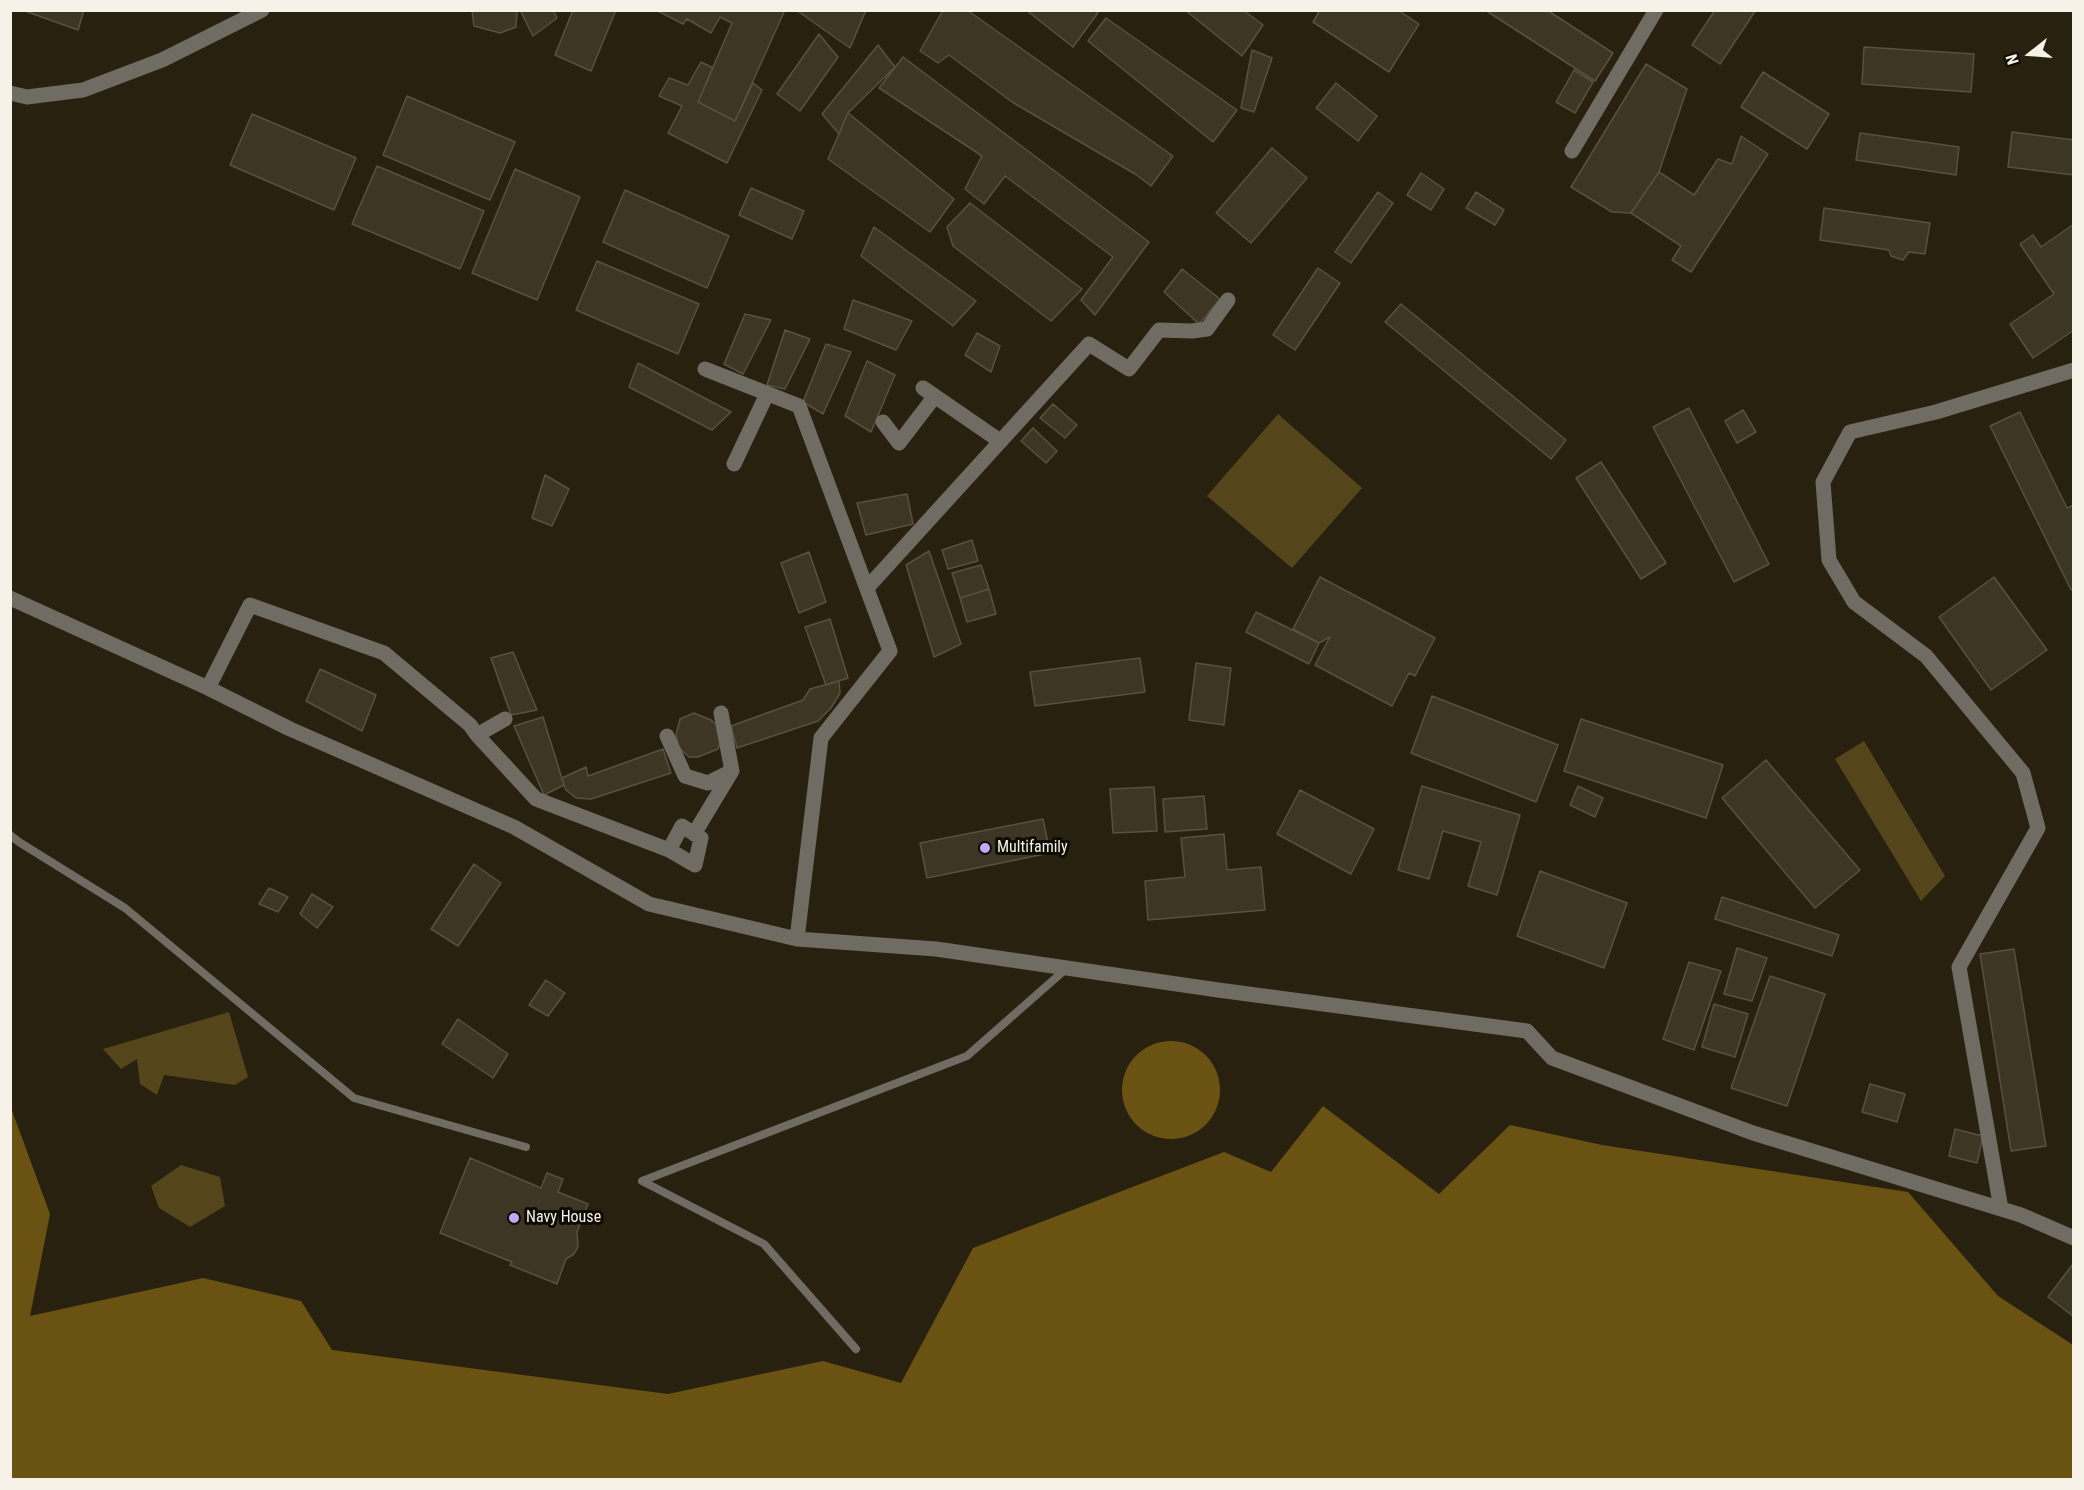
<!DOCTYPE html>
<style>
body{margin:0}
#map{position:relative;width:2084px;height:1490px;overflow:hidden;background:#282110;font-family:"Roboto Condensed",sans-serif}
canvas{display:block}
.frame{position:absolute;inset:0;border:12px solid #f6f2e7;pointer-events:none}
.north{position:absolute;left:2000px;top:24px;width:60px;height:60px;-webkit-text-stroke:4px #0e0b05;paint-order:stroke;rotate:253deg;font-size:16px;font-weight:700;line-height:24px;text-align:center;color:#f6f2e7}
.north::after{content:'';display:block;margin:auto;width:21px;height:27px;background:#f6f2e7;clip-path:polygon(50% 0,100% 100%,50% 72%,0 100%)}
</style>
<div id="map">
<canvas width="2084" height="1490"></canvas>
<div class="frame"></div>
<div class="north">N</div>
</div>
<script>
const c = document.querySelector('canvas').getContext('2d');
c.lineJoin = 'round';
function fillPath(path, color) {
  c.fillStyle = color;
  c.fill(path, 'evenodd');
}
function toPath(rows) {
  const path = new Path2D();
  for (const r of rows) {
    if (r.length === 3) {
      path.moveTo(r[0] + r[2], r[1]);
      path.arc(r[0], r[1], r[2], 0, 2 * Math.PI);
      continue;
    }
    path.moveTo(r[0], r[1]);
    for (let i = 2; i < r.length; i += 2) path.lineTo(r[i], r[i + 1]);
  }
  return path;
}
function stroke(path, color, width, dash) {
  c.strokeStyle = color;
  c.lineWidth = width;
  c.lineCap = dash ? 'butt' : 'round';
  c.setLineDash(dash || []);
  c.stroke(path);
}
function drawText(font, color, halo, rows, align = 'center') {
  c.font = font + ' "Roboto Condensed",sans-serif';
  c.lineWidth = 6;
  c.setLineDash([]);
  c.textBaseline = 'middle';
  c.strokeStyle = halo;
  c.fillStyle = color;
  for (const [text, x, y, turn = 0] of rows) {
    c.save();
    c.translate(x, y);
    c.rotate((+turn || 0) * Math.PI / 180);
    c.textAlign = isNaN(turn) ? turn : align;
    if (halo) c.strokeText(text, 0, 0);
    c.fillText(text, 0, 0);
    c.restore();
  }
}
fillPath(toPath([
 [1278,414,1362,488,1292,568,1207,496],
 [1864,741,1945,876,1921,901,1835,759],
 [229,1012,248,1077,235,1085,164,1075,157,1095,140,1084,137,1059,121,1069,103,1049],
 [181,1165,220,1177,225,1206,190,1227,159,1208,151,1186]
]), '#55451b');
fillPath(toPath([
 [1171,1090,49],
 [1323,1106,1439,1194,1510,1125,1602,1145,1908,1192,1998,1296,2073,1345,2073,1479,11,1479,11,1108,50,1214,30,1316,203,1278,301,1301,332,1350,668,1394,823,1361,901,1383,973,1248,1224,1152,1271,1172]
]), '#6a5312');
const building = toPath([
 [22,10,84,10,78,30,22,10],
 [472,10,517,10,516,27,500,33,474,26,472,10],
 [520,10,553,10,557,18,533,36,520,10],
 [573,10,616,10,591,71,555,55,573,10],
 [656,10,785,10,735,121,698,102,732,23,720,17,711,33,687,19,683,24,656,10],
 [796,10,866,10,850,48,796,10],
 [943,10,967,10,1173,156,1151,186,1135,174,1012,102,949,55,938,63,920,51,943,10],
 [1026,10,1100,10,1073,47,1026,10],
 [1185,10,1243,10,1263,25,1242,56,1185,10],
 [1320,10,1398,10,1419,24,1389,72,1313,22,1320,10],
 [1485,10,1547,10,1613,53,1595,81,1485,10],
 [1715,10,1756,10,1720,64,1692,45,1715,10],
 [1106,18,1237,110,1213,142,1088,41,1106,18],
 [819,34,838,57,800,111,777,94,819,34],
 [878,45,895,67,848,113,839,134,822,114,878,45],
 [1864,47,1974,54,1971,92,1862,84,1864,47],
 [1252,50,1272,58,1254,112,1241,108,1252,50],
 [903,57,1149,242,1095,315,1081,300,1113,257,1005,176,984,204,965,189,982,156,879,88,903,57],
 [701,62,713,68,698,102,735,121,753,83,762,90,727,163,668,133,682,106,659,96,669,78,688,85,701,62],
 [1646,64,1687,89,1659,172,1631,213,1612,212,1571,187,1646,64],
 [1574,70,1593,82,1575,113,1556,102,1574,70],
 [1763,72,1829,114,1807,149,1741,107,1763,72],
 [1336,83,1377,116,1358,141,1316,108,1336,83],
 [407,96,515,142,490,200,383,155,407,96],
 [848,113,954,199,930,232,828,159,848,113],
 [252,114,356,158,334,210,230,165,252,114],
 [2012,132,2074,140,2074,175,2008,167,2012,132],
 [1860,133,1959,147,1956,175,1856,160,1860,133],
 [1741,136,1768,154,1691,272,1672,260,1681,246,1631,213,1659,172,1694,195,1718,159,1732,164,1741,136],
 [1272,148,1307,178,1251,243,1216,213,1272,148],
 [377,166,484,211,460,269,352,224,377,166],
 [515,169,580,197,537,300,472,273,515,169],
 [1421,173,1444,189,1431,210,1407,195,1421,173],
 [751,188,804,211,792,239,739,215,751,188],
 [625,190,729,236,707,288,603,242,625,190],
 [1378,192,1393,203,1351,263,1335,252,1378,192],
 [1476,192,1504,210,1495,225,1466,208,1476,192],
 [970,203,1082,289,1051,321,953,246,947,227,970,203],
 [1824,208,1930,223,1925,254,1909,252,1903,260,1891,256,1889,250,1820,240,1824,208],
 [2074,224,2074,330,2033,358,2010,324,2054,294,2020,244,2033,235,2041,247,2074,224],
 [874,227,976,301,953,326,861,256,874,227],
 [597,261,699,304,678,354,576,310,597,261],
 [1318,268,1340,283,1295,350,1273,335,1318,268],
 [1182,269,1220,299,1199,324,1164,292,1182,269],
 [853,300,912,321,896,350,844,329,853,300],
 [1401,304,1566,440,1551,459,1385,322,1401,304],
 [745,314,771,320,743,374,724,364,745,314],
 [785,330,810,339,785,389,767,385,785,330],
 [977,333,1000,346,991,372,965,355,977,333],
 [826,344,851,352,823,414,803,402,826,344],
 [867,361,895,375,871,432,845,416,867,361],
 [638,363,731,412,712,430,629,387,638,363],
 [1053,404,1077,425,1065,438,1040,418,1053,404],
 [1689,408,1769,564,1734,582,1653,427,1689,408],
 [1743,410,1756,432,1737,443,1725,421,1743,410],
 [2020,412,2067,508,2074,505,2074,589,2071,590,1990,426,2020,412],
 [1033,428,1057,451,1046,463,1021,441,1033,428],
 [1601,462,1666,563,1641,579,1576,478,1601,462],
 [545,475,569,489,552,526,532,518,545,475],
 [907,494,913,524,866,535,857,503,907,494],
 [972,540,978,561,948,569,942,550,972,540],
 [929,551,961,644,934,657,906,565,929,551],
 [809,552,826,602,799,613,781,563,809,552],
 [981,565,989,589,960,598,952,573,981,565],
 [1320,577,1435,638,1415,676,1409,673,1392,706,1315,665,1330,637,1319,643,1293,629,1320,577],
 [1994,577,2047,650,1991,690,1939,617,1994,577],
 [989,589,996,614,967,622,960,598,989,589],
 [1256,612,1319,643,1309,664,1246,632,1256,612],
 [830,619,848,678,826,685,805,627,830,619],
 [513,652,537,710,511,715,491,658,513,652],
 [1140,658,1145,692,1035,706,1030,672,1140,658],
 [1196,663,1231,668,1224,725,1189,720,1196,663],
 [320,669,376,695,362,731,306,701,320,669],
 [839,681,840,693,831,708,818,721,737,748,731,726,803,700,810,689,839,681],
 [1432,696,1558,745,1536,802,1411,753,1432,696],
 [694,713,711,720,724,732,718,749,698,757,689,757,678,747,676,735,680,719,694,713],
 [543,717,564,785,544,795,514,726,543,717],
 [1581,719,1723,765,1706,818,1564,771,1581,719],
 [663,749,671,773,591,799,576,798,566,790,564,785,562,778,586,767,588,776,663,749],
 [1766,760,1860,870,1815,908,1722,798,1766,760],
 [1422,786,1520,815,1497,895,1468,886,1481,842,1443,831,1429,879,1398,870,1422,786],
 [1578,786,1603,798,1595,817,1570,805,1578,786],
 [1154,787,1157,831,1113,833,1110,789,1154,787],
 [1300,790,1374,829,1351,874,1277,834,1300,790],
 [1204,796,1207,829,1165,832,1163,799,1204,796],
 [1043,819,1050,853,927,878,920,843,1043,819],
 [1224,834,1227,870,1261,867,1265,910,1148,920,1145,881,1185,877,1181,838,1224,834],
 [474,864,501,883,458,946,431,929,474,864],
 [1540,871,1627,903,1604,968,1517,936,1540,871],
 [269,888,288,897,278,912,259,904,269,888],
 [312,894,333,907,317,928,300,914,312,894],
 [1722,897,1839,935,1832,956,1715,919,1722,897],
 [1737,948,1767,958,1752,1001,1724,994,1737,948],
 [2014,949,2046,1146,2011,1151,1980,954,2014,949],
 [1689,962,1721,971,1694,1050,1663,1039,1689,962],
 [1770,976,1825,994,1787,1106,1731,1088,1770,976],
 [546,980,565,993,548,1016,529,1005,546,980],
 [1714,1004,1748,1014,1735,1057,1702,1047,1714,1004],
 [458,1019,508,1054,493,1078,442,1044,458,1019],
 [1870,1084,1905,1094,1897,1122,1862,1112,1870,1084],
 [1955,1129,1983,1136,1977,1163,1949,1156,1955,1129],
 [470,1158,541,1188,547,1173,563,1179,558,1192,588,1204,577,1232,578,1247,574,1254,566,1259,557,1284,510,1265,512,1262,440,1233,470,1158],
 [2073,1264,2074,1265,2074,1317,2048,1297,2073,1264]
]);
fillPath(building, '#3d3625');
stroke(building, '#59513e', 1.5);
stroke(toPath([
 [10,835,19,842,125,908,354,1098,526,1147],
 [856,1349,764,1244,642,1181,967,1056,1067,968]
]), '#706c64', 8);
stroke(toPath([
 [10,93,27,97,83,90,162,60,262,10],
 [1572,151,1656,10],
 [705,369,799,406,890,651,821,738,797,939],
 [923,388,1000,441],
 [883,422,899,443,935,396],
 [734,464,767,394],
 [867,588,1089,344,1129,369,1159,330,1192,331,1207,329,1228,300],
 [10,598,208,688,290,729,514,827,649,904,797,939,936,949,1218,990,1527,1031,1552,1058,1753,1133,2021,1215,2074,1238],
 [208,688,250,605,384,653,470,725,477,735,505,719],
 [477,735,536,799,669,850,695,865,701,838,682,826,669,850],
 [667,736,685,776,708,783,732,771],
 [694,834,732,771,721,713],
 [2001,1209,1959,967,2038,828,2023,773,1926,656,1854,602,1829,560,1823,482,1850,432,1936,412,2074,370]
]), '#706c64', 15);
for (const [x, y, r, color] of [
 [985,848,6,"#c0a8f4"],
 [514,1218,6,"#c0a8f4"]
]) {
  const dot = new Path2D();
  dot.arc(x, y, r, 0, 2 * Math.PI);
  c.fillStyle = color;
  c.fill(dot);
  stroke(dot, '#0e0b05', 2);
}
drawText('16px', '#f6f2e7', '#0e0b05', [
 ["Multifamily",997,848],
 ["Navy House",526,1218]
], 'left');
</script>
